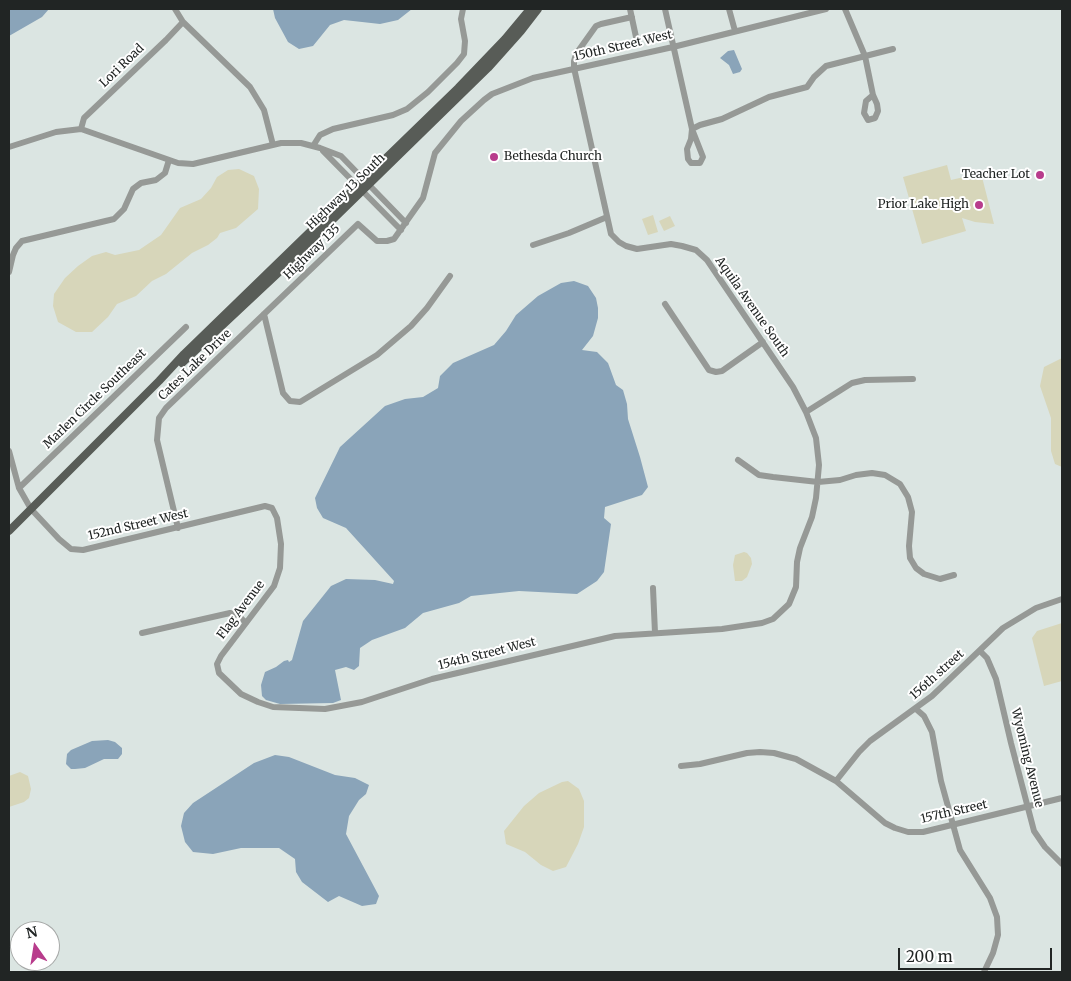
<!DOCTYPE html>
<style>
body{margin:0}
#map{position:relative;width:1071px;height:981px;overflow:hidden;background:#dbe5e2;font-family:Merriweather,serif}
canvas{display:block}
.frame{position:absolute;inset:0;border:10px solid #212524;pointer-events:none}
.north{position:absolute;left:10px;top:921px;width:50px;height:50px;box-sizing:border-box;background:#fff;border:1px solid #a6a8a7;border-radius:50%;rotate:347deg;font-size:14px;font-weight:700;line-height:20px;text-align:center;color:#212524}
.north::after{content:'';display:block;margin:auto;width:18px;height:22px;background:#b83c8c;clip-path:polygon(50% 0,100% 100%,50% 72%,0 100%)}
.scale{position:absolute;left:898px;top:948px;width:154px;height:22px;box-sizing:border-box;border:2px solid #212524;border-top:0;padding-left:6px;font-size:15px;line-height:18px;white-space:nowrap;color:#212524;-webkit-text-stroke:4px #fff;paint-order:stroke}
</style>
<div id="map">
<canvas width="1071" height="981"></canvas>
<div class="frame"></div>
<div class="north">N</div>
<div class="scale">200 m</div>
</div>
<script>
const c = document.querySelector('canvas').getContext('2d');
c.lineJoin = 'round';
function fillPath(path, color) {
  c.fillStyle = color;
  c.fill(path, 'evenodd');
}
function toPath(rows) {
  const path = new Path2D();
  for (const r of rows) {
    path.moveTo(r[0], r[1]);
    for (let i = 2; i < r.length; i += 2) path.lineTo(r[i], r[i + 1]);
  }
  return path;
}
function stroke(path, color, width, dash) {
  c.strokeStyle = color;
  c.lineWidth = width;
  c.lineCap = dash ? 'butt' : 'round';
  c.setLineDash(dash || []);
  c.stroke(path);
}
function drawText(font, color, halo, rows, align = 'center') {
  c.font = font + ' Merriweather,serif';
  c.lineWidth = 4;
  c.setLineDash([]);
  c.textBaseline = 'middle';
  c.strokeStyle = halo;
  c.fillStyle = color;
  for (const [text, x, y, turn = 0] of rows) {
    c.save();
    c.translate(x, y);
    c.rotate((+turn || 0) * Math.PI / 180);
    c.textAlign = isNaN(turn) ? turn : align;
    if (halo) c.strokeText(text, 0, 0);
    c.fillText(text, 0, 0);
    c.restore();
  }
}
fillPath(toPath([
 [947,165,951,180,977,174,982,177,994,224,975,222,962,218,966,231,922,244,903,177],
 [239,169,254,176,259,189,258,209,236,228,220,233,217,238,208,245,192,253,166,274,152,281,136,296,117,304,108,317,92,332,76,332,58,322,53,306,54,294,65,278,78,266,92,256,106,252,115,255,139,250,161,235,180,208,201,199,211,188,217,177,228,170],
 [653,215,658,232,648,235,642,219],
 [670,216,675,226,664,231,659,221],
 [1062,358,1062,467,1055,464,1051,451,1051,418,1040,386,1044,367],
 [744,552,747,553,751,558,752,564,747,577,742,581,735,581,733,565,735,555],
 [1062,623,1062,681,1044,686,1032,638,1037,631],
 [20,772,28,776,31,789,29,798,24,802,9,807,9,776],
 [568,781,579,789,584,801,584,827,578,844,566,867,553,871,541,865,525,852,506,844,504,831,524,806,539,793,562,782]
]), '#d7d6ba');
fillPath(toPath([
 [9,9,49,9,42,17,9,36],
 [273,9,412,9,398,20,380,24,344,20,330,25,313,46,299,49,288,42,275,18],
 [734,50,742,69,740,72,733,74,729,65,720,58,728,51],
 [574,281,588,286,596,298,598,308,598,318,593,336,582,350,597,352,608,363,616,385,623,390,627,404,628,419,640,457,648,487,642,495,605,507,604,518,611,524,604,572,597,581,577,594,519,591,471,596,459,603,423,613,405,628,372,640,360,648,359,666,354,670,346,667,335,670,341,700,333,703,280,704,266,700,262,696,261,685,265,672,276,667,284,661,288,660,289,662,292,660,303,621,331,586,346,579,375,580,393,584,394,581,346,528,323,518,317,508,315,498,340,447,385,406,405,399,423,397,438,388,440,376,453,363,494,345,506,331,516,315,538,296,561,283],
 [108,740,115,742,122,748,122,754,118,759,104,759,85,768,75,769,71,769,66,764,67,754,71,750,92,741],
 [275,755,289,757,335,775,355,778,369,785,366,794,359,800,349,816,346,834,379,896,376,904,362,906,339,896,328,902,302,882,296,872,295,859,279,848,241,848,213,854,193,852,185,842,181,826,184,813,193,803,254,763]
]), '#8aa4b9');
stroke(toPath([
 [175,9,183,22,250,87,264,110,273,145],
 [630,9,636,37],
 [665,9,692,129,703,157,700,163,691,163,688,159,687,149,691,139,692,129],
 [729,9,735,31],
 [845,9,865,56,873,95,866,101,864,113,868,120,875,118,878,111,877,104,873,95],
 [81,129,84,118,166,40,183,22],
 [692,129,700,125,722,119,769,97,807,87,814,77,826,66,893,49],
 [313,146,320,135,333,129,393,115,407,109,428,92,457,63,464,54,465,41,461,19,463,9],
 [9,147,56,132,81,129,178,163,193,164,281,143,301,143,320,148,341,156,406,223],
 [323,151,401,230],
 [533,245,569,233,607,217],
 [9,272,13,255,16,248,22,241,114,219,124,209,133,189,141,183,156,180,165,173,169,160],
 [665,304,709,370,716,372,722,371,763,342],
 [264,314,283,393,290,401,300,402,377,355,411,326,427,308,450,276],
 [806,412,852,383,865,380,913,379],
 [9,451,19,488,31,509,59,539,71,549,83,550,265,506,272,508,277,518,281,544,280,568,274,586,221,656,217,664,219,673,241,694,258,702,273,707,325,709,362,702,432,679,615,636,722,629,762,623,773,619,789,604,796,587,797,562,800,548,812,517,816,498,819,465,816,438,806,412,793,387,707,260,696,250,682,246,671,244,637,249,626,246,619,242,611,234,574,68,574,61,576,54,596,26,601,24,632,17],
 [738,460,759,475,773,477,818,482,840,480,856,475,872,473,885,475,900,484,908,497,912,512,909,546,910,558,916,568,924,574,940,579,954,575],
 [19,488,186,327],
 [178,528,157,440,159,418,166,408,358,224,377,241,387,241,394,239,423,198,435,153,461,121,484,100,492,94,533,78,673,47,826,9],
 [653,588,655,633],
 [142,633,230,613,238,615,246,623],
 [980,651,987,658,996,679,1011,743,1034,831,1045,847,1062,864],
 [916,709,924,716,932,732,941,781,960,850,990,898,997,917,998,935,993,953,984,972],
 [681,766,700,764,747,753,760,752,774,753,796,759,836,781,885,823,895,828,908,832,923,832,1062,798],
 [836,781,859,752,870,741,932,696,1003,628,1036,608,1062,599]
]), '#969996', 6);
stroke(toPath([
 [182,363,277,274,488,68,521,31,538,9],
 [9,531,159,381,184,354,458,88,505,39,530,9]
]), '#585c57', 8);
for (const [x, y, r, color] of [
 [494,157,5,"#b83c8c"],
 [1040,175,5,"#b83c8c"],
 [979,205,5,"#b83c8c"]
]) {
  const dot = new Path2D();
  dot.arc(x, y, r, 0, 2 * Math.PI);
  c.fillStyle = color;
  c.fill(dot);
  stroke(dot, '#fff', 2);
}
drawText('12px', '#212524', '#fff', [
 ["150th Street West",623,46,-13],
 ["Lori Road",122,66,-44],
 ["Highway 13 South",346,192,-44],
 ["Highway 135",312,252,-44],
 ["Aquila Avenue South",752,307,55],
 ["Cates Lake Drive",195,365,-44],
 ["Marlen Circle Southeast",95,399,-44],
 ["152nd Street West",138,525,-13],
 ["Flag Avenue",241,610,-53],
 ["154th Street West",487,654,-14],
 ["156th street",937,675,-42],
 ["Wyoming Avenue",1027,758,76],
 ["157th Street",954,812,-13]
]);
drawText('12px', '#212524', '#fff', [
 ["Bethesda Church",504,157,"left"],
 ["Teacher Lot",1030,175],
 ["Prior Lake High",969,205]
], 'right');
</script>
